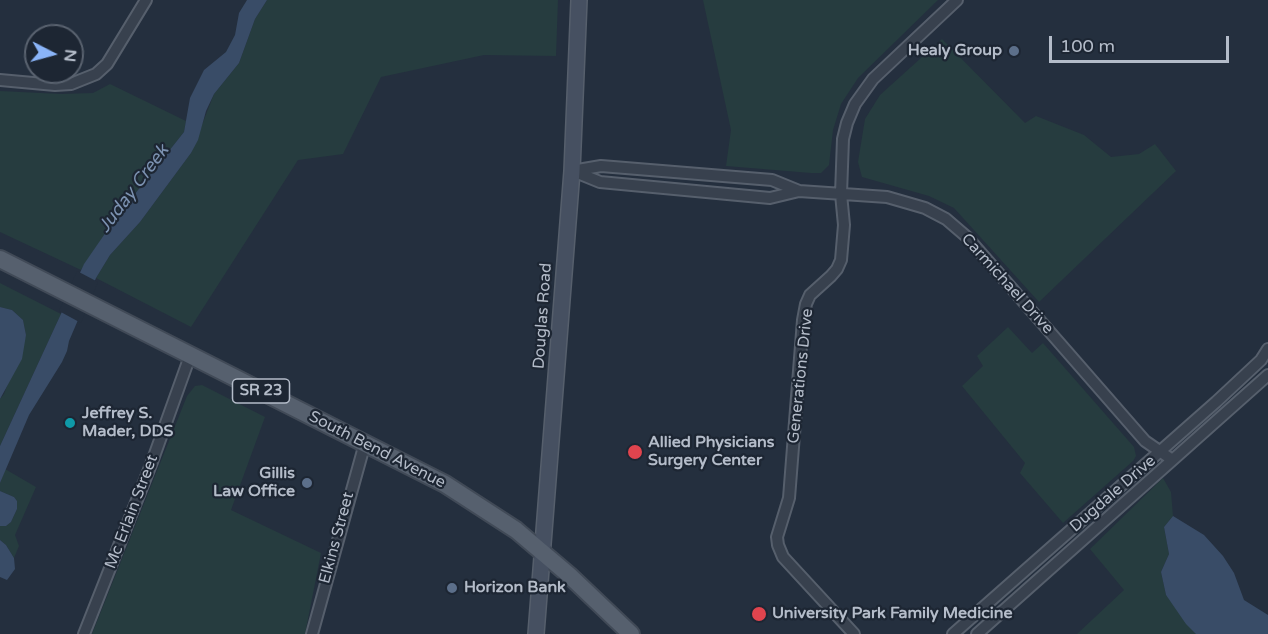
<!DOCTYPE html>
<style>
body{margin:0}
#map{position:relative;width:1268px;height:634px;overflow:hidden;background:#242f3e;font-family:"Varela Round",sans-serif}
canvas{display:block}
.north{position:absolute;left:24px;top:24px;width:60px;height:60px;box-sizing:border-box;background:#1d2633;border:2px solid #59626f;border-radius:50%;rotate:96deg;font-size:16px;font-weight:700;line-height:24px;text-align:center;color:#b4bcc9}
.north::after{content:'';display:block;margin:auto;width:21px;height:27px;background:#8ab4f8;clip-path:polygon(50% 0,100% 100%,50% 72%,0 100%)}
.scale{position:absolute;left:1049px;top:36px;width:180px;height:27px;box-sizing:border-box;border:3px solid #b4bcc9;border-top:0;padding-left:8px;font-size:18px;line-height:21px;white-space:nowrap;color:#b4bcc9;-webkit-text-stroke:4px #1d2633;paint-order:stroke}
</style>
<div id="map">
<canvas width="1268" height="634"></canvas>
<div class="north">N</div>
<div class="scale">100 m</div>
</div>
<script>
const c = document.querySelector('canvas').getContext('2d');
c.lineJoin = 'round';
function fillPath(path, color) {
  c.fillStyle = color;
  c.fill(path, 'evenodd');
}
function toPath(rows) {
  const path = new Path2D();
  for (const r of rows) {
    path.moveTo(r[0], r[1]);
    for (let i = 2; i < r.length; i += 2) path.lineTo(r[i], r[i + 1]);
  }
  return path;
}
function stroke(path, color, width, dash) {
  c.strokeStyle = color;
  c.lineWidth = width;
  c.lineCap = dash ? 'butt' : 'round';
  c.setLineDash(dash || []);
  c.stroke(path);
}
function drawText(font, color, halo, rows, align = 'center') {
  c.font = font + ' "Varela Round",sans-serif';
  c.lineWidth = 4.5;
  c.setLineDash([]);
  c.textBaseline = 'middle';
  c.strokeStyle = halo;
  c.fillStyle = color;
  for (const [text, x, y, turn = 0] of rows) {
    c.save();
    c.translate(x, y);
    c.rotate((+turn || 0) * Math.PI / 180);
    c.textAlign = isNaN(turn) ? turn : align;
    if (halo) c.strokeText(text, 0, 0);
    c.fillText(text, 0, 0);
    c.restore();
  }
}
fillPath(toPath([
 [267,0,558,0,556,56,484,55,381,77,343,154,298,160,191,327,96,278,110,255,140,222,191,153,214,94,239,63,255,19],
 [703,0,938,0,858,78,841,104,833,130,829,165,821,173,811,173,726,166,731,130],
 [942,39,1025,123,1036,116,1084,135,1111,157,1139,154,1155,144,1176,171,1039,302,954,208,929,196,862,177,858,162,865,119,880,95],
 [110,84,186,121,184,132,115,219,81,270,0,232,0,91,61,94,93,93],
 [0,283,61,314,0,446,0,399,4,394,26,335,23,320,12,310,0,307],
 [1008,327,1032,353,1043,343,1134,447,1136,456,1133,461,1063,523,1020,473,1025,463,962,386,983,366,977,356],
 [202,385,265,417,231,510,321,553,305,634,92,634,187,396,195,386],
 [5,469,36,487,15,535,19,546,14,558,6,545,0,540,0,526,6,526,11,522,17,509,17,501,14,497,0,491,0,483],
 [1163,478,1171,492,1173,516,1164,527,1169,554,1161,572,1166,595,1196,634,1077,634,1124,590,1090,549]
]), '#263c3f');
fillPath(toPath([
 [247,0,267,0,255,19,239,63,214,94,206,111,198,140,191,153,140,222,110,255,96,278,69,341,67,351,62,362,29,415,0,483,0,446,84,264,115,219,184,132,190,98,204,70,226,52,235,35,239,13],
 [0,307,12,310,23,320,26,335,22,359,0,399],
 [0,491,14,497,17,501,17,509,11,522,6,526,0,526],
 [1173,516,1204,535,1223,556,1234,573,1244,600,1268,615,1268,634,1196,634,1186,624,1166,595,1161,572,1169,554,1164,527],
 [0,540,6,545,14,558,15,569,7,580,0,577]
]), '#394c67');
fillPath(toPath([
 [77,271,98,282,81,323,59,311]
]), '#242f3e');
const street = toPath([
 [0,80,55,85,71,84,96,74,107,64,146,0],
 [572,171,601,166,772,180,799,191,887,197,925,208,946,219,967,237,1145,441,1171,459],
 [573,171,600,182,770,198,799,191],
 [84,634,152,462,190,356],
 [312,634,365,443],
 [854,634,783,557,778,545,777,537,789,498,803,320,806,304,810,295,831,276,837,269,841,260,844,225,841,194,843,139,847,123,855,104,873,79,957,0],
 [953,634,1216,402,1261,360,1268,349],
 [977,634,1268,375]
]);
const secondary = toPath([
 [536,634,572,171,579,0]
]);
const primary = toPath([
 [0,259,445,484,516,530,569,575,631,634]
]);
stroke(street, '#565f6c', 14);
stroke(secondary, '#565f6c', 18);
stroke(primary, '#414a57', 20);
stroke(street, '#38414e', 10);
stroke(secondary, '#465061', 15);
stroke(primary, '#56606e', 16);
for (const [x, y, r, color] of [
 [1014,51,6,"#5c6f8a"],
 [70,423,6,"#0f9aa8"],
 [635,452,8,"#e0444e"],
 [307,483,6,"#5c6f8a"],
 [452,588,6,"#5c6f8a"],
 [759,614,8,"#e0444e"]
]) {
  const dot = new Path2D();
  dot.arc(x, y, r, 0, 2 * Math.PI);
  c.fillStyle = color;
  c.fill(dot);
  stroke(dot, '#1d2633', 2);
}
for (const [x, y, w] of [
 [261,391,57]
]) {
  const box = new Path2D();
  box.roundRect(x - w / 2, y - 12, w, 24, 4.5);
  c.fillStyle = '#1d2633';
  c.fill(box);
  stroke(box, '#b4bcc9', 1.5);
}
drawText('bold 15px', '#b4bcc9', null, [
 ["SR 23",261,391]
]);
drawText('bold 16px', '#b4bcc9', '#1d2633', [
 ["Healy Group",1002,51,"right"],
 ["Jeffrey S.",82,414],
 ["Mader, DDS",82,432],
 ["Allied Physicians",648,443],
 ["Surgery Center",648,461],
 ["Gillis",295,474,"right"],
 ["Law Office",295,492,"right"],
 ["Horizon Bank",464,588],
 ["University Park Family Medicine",772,614]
], 'left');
drawText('16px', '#b4bcc9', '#1d2633', [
 ["Carmichael Drive",1007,284,48],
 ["Douglas Road",543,316,-86],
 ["Generations Drive",801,376,-84],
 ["South Bend Avenue",377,450,27],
 ["Dugdale Drive",1113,494,-41],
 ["Mc Erlain Street",132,512,-69],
 ["Elkins Street",337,538,-75]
]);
drawText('italic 18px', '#7c92b1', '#1d2633', [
 ["Juday Creek",134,189,-53]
]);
</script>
